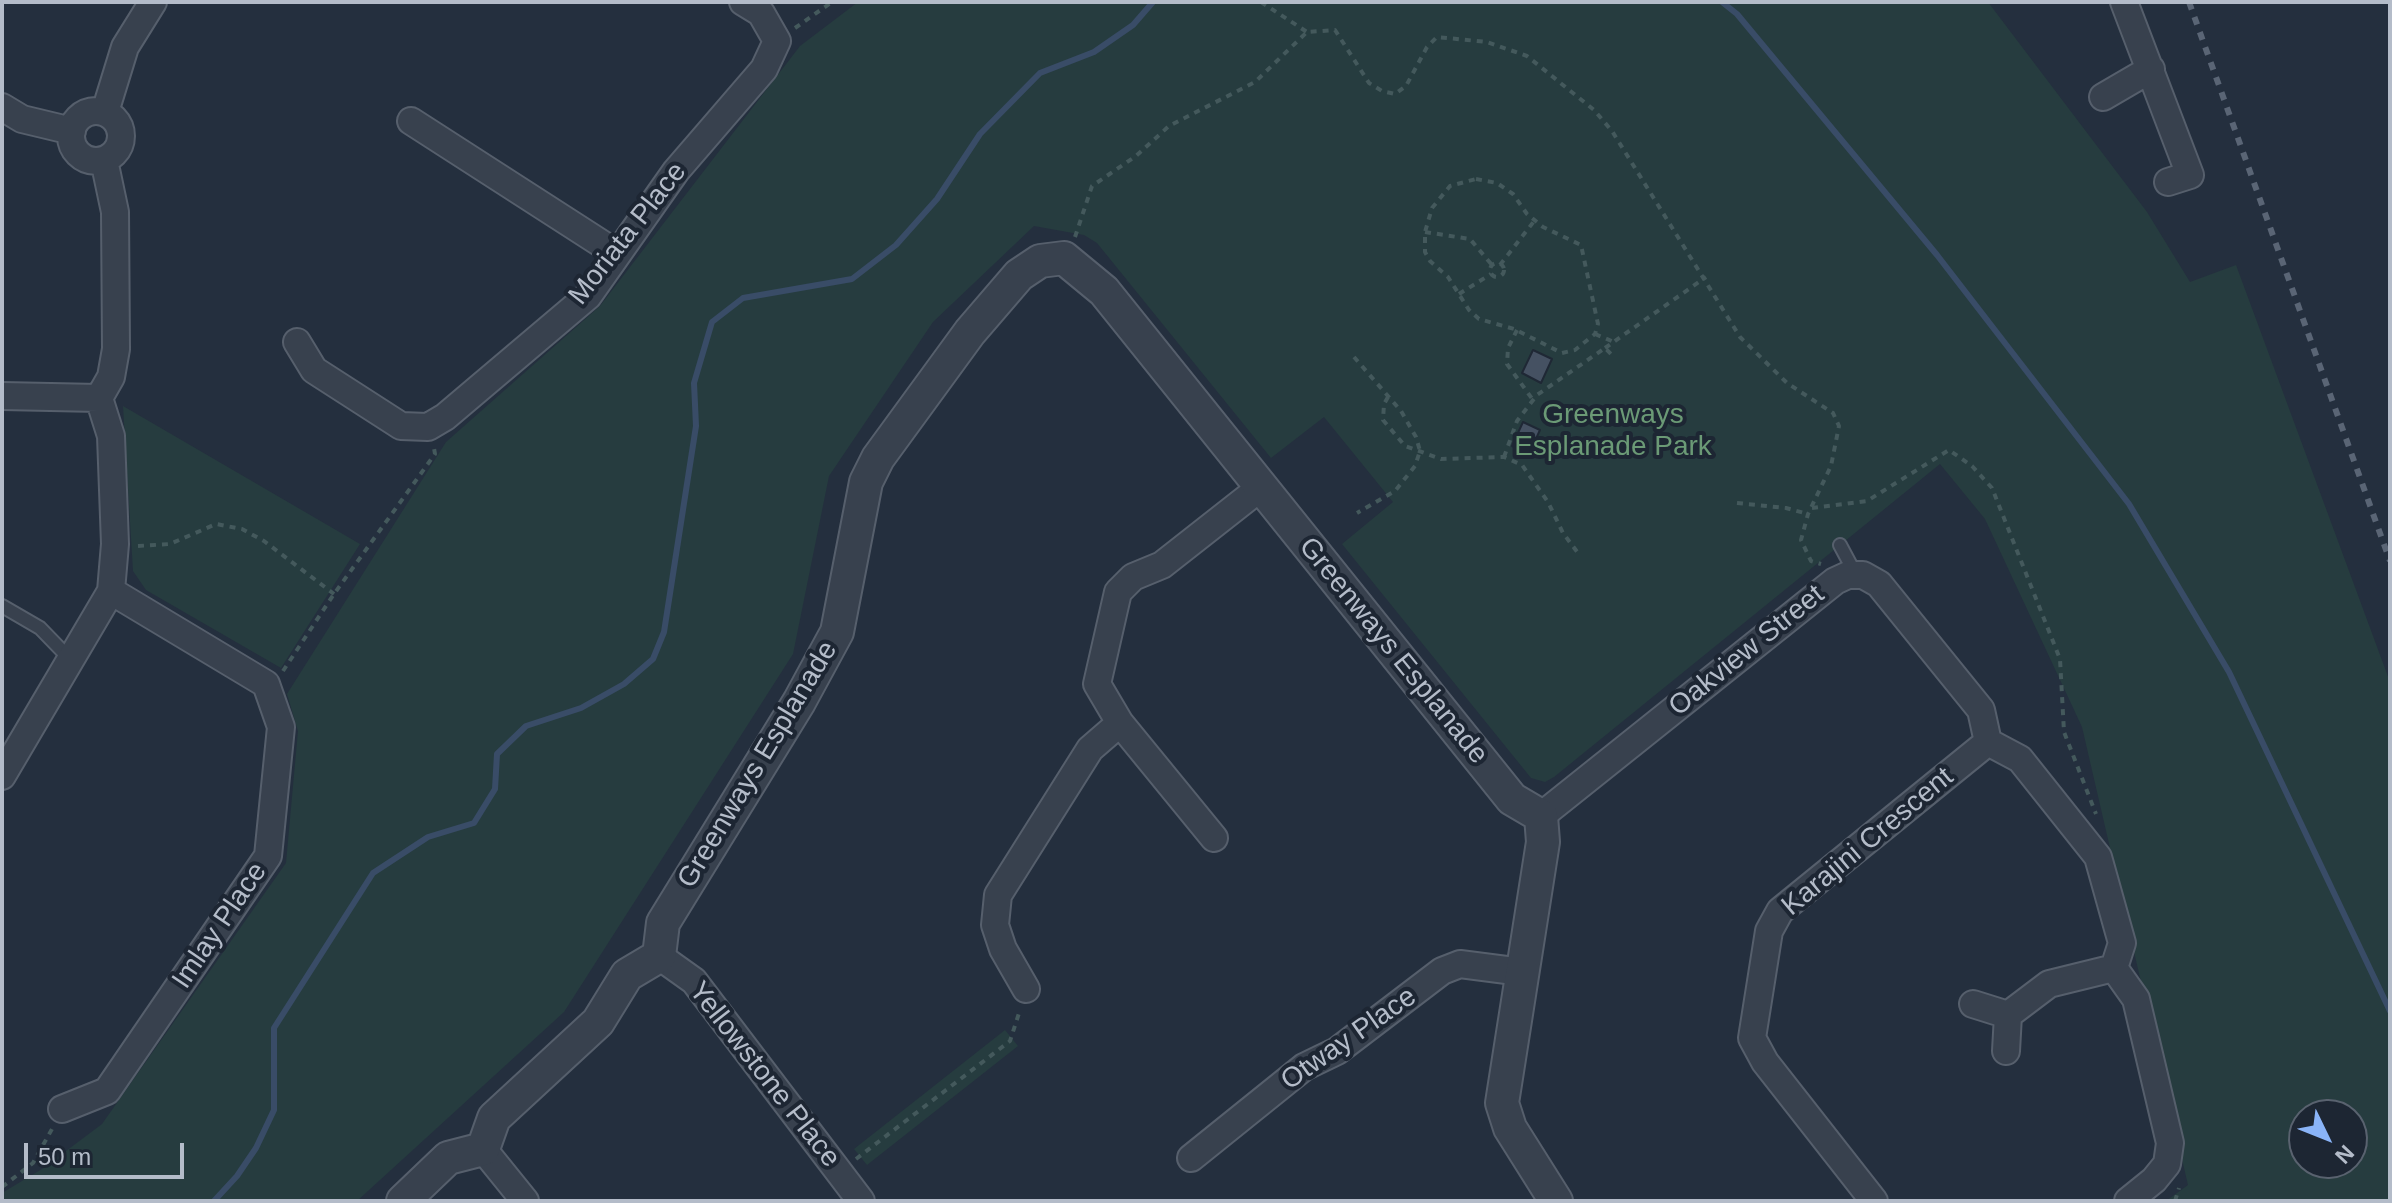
<!DOCTYPE html>
<style>
body{margin:0}
#map{position:relative;width:2392px;height:1203px;overflow:hidden;background:#242f3e;font-family:Arial,sans-serif}
canvas{display:block}
.frame{position:absolute;inset:0;border:4px solid #b4bcc9;pointer-events:none}
.north{position:absolute;left:2288px;top:1099px;width:80px;height:80px;box-sizing:border-box;background:#1d2633;border:2px solid #59626f;border-radius:50%;rotate:133deg;font-size:22px;font-weight:700;line-height:32px;text-align:center;color:#b4bcc9}
.north::after{content:'';display:block;margin:auto;width:28px;height:36px;background:#8ab4f8;clip-path:polygon(50% 0,100% 100%,50% 72%,0 100%)}
.scale{position:absolute;left:24px;top:1143px;width:160px;height:36px;box-sizing:border-box;border:4px solid #b4bcc9;border-top:0;padding-left:10px;font-size:24px;line-height:28px;white-space:nowrap;color:#b4bcc9;-webkit-text-stroke:6px #1d2633;paint-order:stroke}
</style>
<div id="map">
<canvas width="2392" height="1203"></canvas>
<div class="frame"></div>
<div class="north">N</div>
<div class="scale">50 m</div>
</div>
<script>
const c = document.querySelector('canvas').getContext('2d');
c.lineJoin = 'round';
function fillPath(path, color) {
  c.fillStyle = color;
  c.fill(path, 'evenodd');
}
function toPath(rows) {
  const path = new Path2D();
  for (const r of rows) {
    if (r.length === 3) {
      path.moveTo(r[0] + r[2], r[1]);
      path.arc(r[0], r[1], r[2], 0, 2 * Math.PI);
      continue;
    }
    path.moveTo(r[0], r[1]);
    for (let i = 2; i < r.length; i += 2) path.lineTo(r[i], r[i + 1]);
  }
  return path;
}
function stroke(path, color, width, dash) {
  c.strokeStyle = color;
  c.lineWidth = width;
  c.lineCap = dash ? 'butt' : 'round';
  c.setLineDash(dash || []);
  c.stroke(path);
}
function drawText(font, color, halo, rows, align = 'center') {
  c.font = font + ' Arial,sans-serif';
  c.lineWidth = 8;
  c.setLineDash([]);
  c.textBaseline = 'middle';
  c.strokeStyle = halo;
  c.fillStyle = color;
  for (const [text, x, y, turn = 0] of rows) {
    c.save();
    c.translate(x, y);
    c.rotate((+turn || 0) * Math.PI / 180);
    c.textAlign = isNaN(turn) ? turn : align;
    if (halo) c.strokeText(text, 0, 0);
    c.fillText(text, 0, 0);
    c.restore();
  }
}
fillPath(toPath([
 [858,2,1988,2,2147,212,2190,282,2236,265,2390,682,2390,1201,2166,1201,2188,1185,2082,727,1985,519,1940,464,1554,777,1545,782,1531,778,1342,544,1393,502,1324,417,1271,458,1097,243,1084,235,1034,226,933,322,829,476,793,654,564,1012,357,1201,2,1201,2,1193,42,1169,102,1124,286,863,298,731,287,694,446,442,600,306,800,46],
 [2304,1115,2352,1115,2352,1163,2304,1163],
 [123,406,360,544,281,668,146,590,133,571],
 [1005,1030,1018,1046,867,1165,854,1149]
]), '#263c3f');
stroke(toPath([
 [1722,2,1737,14,1937,255,2129,504,2229,672,2390,1011],
 [214,1201,237,1176,256,1148,274,1110,274,1028,373,873,428,837,474,823,495,789,497,754,526,726,581,708,624,684,653,659,664,632,696,426,694,383,712,322,743,298,852,279,896,245,937,199,980,134,1040,73,1094,52,1133,25,1153,2]
]), '#394c67', 6);
const building = toPath([
 [1533,350,1552,359,1541,383,1522,373,1533,350],
 [1523,422,1540,430,1529,454,1512,446,1523,422]
]);
fillPath(building, '#455162');
stroke(building, '#1f2835', 2);
const service = toPath([
 [1840,545,1856,575],
 [2,606,40,628,71,660]
]);
const minor = toPath([
 [2124,2,2190,175,2168,182],
 [2103,97,2151,69],
 [2,107,22,119,72,131],
 [96,136,25],
 [105,112,125,47,153,2],
 [411,121,616,253],
 [297,342,314,370,401,426,428,427,445,417,588,296,676,171,764,69,777,41,761,13,743,2],
 [2,396,99,398],
 [2,776,111,591,115,544,111,436,99,398,111,377,116,349,115,212,104,160],
 [1541,816,1835,581,1848,575,1863,575,1879,584,1981,710,1988,742,2020,759,2098,857,2122,943,2114,968,2136,999,2170,1143,2167,1164,2154,1180,2128,1201],
 [1214,838,1120,723,1097,684,1118,592,1133,577,1162,565,1260,488],
 [659,956,694,981,861,1201],
 [1026,989,1003,949,995,925,998,895,1090,749,1120,723],
 [1973,1004,2008,1015,2006,1051],
 [2008,1015,2049,984,2114,968],
 [62,1109,107,1091,268,856,281,727,266,684,111,591],
 [483,1149,525,1201],
 [1191,1158,1304,1067,1337,1051,1442,971,1460,964,1522,972],
 [1874,1201,1765,1062,1752,1038,1769,931,1780,911,1988,742]
]);
const tertiary = toPath([
 [403,1201,448,1158,483,1149,494,1118,598,1022,627,975,659,956,663,923,799,702,837,632,866,482,878,458,970,332,1019,275,1040,261,1064,258,1104,291,1512,799,1541,816,1543,842,1502,1103,1510,1128,1556,1201]
]);
stroke(service, '#565f6c', 16);
stroke(minor, '#565f6c', 30);
stroke(tertiary, '#565f6c', 36);
stroke(toPath([
 [1261,2,1307,32],
 [795,28,832,2],
 [1476,179,1497,183,1513,194,1527,214,1543,227,1581,245,1598,324,1595,334,1575,350,1562,353,1514,329,1479,319,1469,310,1448,277,1430,261,1425,252,1425,232,1432,208,1450,186,1476,179],
 [1425,232,1470,239,1492,265],
 [1075,237,1092,186,1136,156,1169,126,1255,82,1307,32,1335,30,1369,83,1382,91,1395,94,1406,86,1427,47,1437,37,1487,42,1527,56,1594,110,1612,131,1740,337,1787,383,1833,413,1839,426,1831,466,1808,514,1801,540,1811,561,1821,564],
 [1497,270,7],
 [1500,265,1535,220],
 [1459,294,1491,274],
 [1517,330,1508,348,1507,364,1533,400],
 [1595,334,1614,342],
 [1605,348,1706,277],
 [1354,357,1401,411,1416,437,1420,451,1415,466,1395,491,1357,513],
 [1388,397,1384,404,1383,420,1405,446,1441,459,1504,457,1522,465,1548,502,1563,533,1578,553,1576,555],
 [1504,457,1517,421,1537,395,1605,348,1614,357],
 [1737,503,1786,508,1808,514],
 [1812,508,1867,501,1949,450,1972,466,1992,488,2060,659,2064,732,2096,814],
 [138,546,170,544,216,524,242,529,264,541,334,594],
 [283,671,334,594,435,454,434,448],
 [856,1159,1010,1041,1020,1010],
 [2,1187,33,1163,52,1129],
 [2175,1201,2179,1188]
]), '#44595c', 4, [6, 6]);
stroke(service, '#38414e', 12);
stroke(minor, '#38414e', 26);
stroke(tertiary, '#38414e', 32);
stroke(toPath([
 [2189,2,2390,561]
]), '#5a6575', 6, [8, 8]);
drawText('28px', '#b4bcc9', '#1d2633', [
 ["Moriata Place",628,234,-52],
 ["Greenways Esplanade",1393,651,51],
 ["Oakview Street",1747,651,-39],
 ["Greenways Esplanade",758,765,-59],
 ["Karajini Crescent",1868,842,-40],
 ["Imlay Place",220,926,-56],
 ["Otway Place",1349,1039,-35],
 ["Yellowstone Place",764,1075,52]
]);
drawText('28px', '#6b9a76', '#1d2633', [
 ["Greenways",1613,415],
 ["Esplanade Park",1613,447]
]);
</script>
